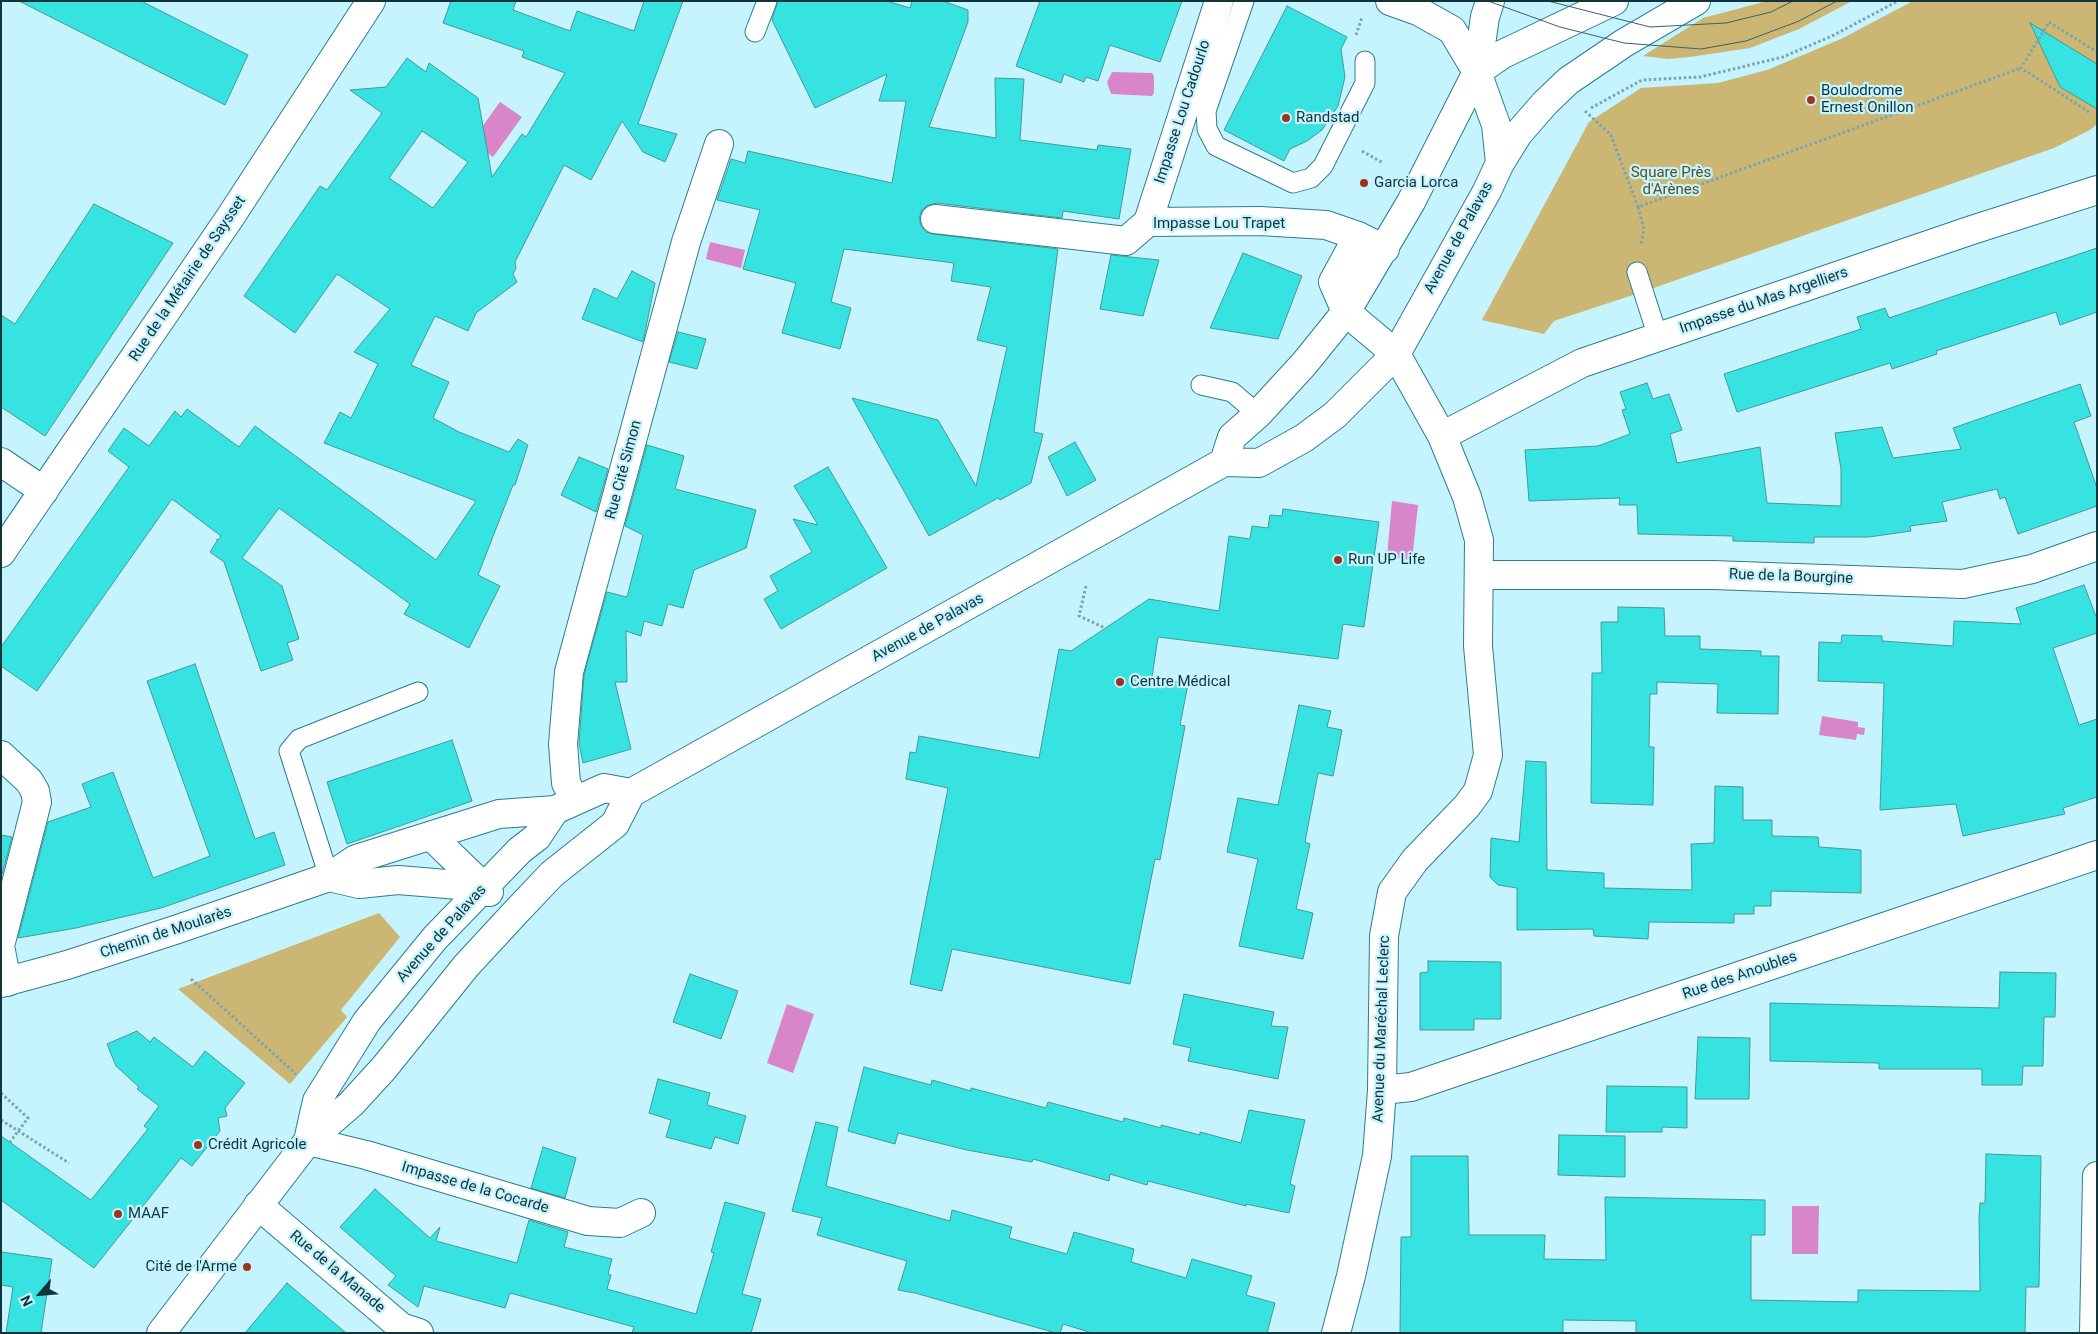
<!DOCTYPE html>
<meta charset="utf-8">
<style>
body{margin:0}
#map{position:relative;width:2098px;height:1334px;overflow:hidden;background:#c5f3fe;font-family:Roboto,sans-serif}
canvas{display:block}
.frame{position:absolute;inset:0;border:2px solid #11333a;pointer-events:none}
.north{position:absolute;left:15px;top:1269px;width:50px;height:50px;-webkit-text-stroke:4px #c5f3fe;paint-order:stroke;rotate:243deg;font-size:14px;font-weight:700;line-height:20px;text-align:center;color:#11333a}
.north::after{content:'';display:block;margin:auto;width:18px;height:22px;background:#11333a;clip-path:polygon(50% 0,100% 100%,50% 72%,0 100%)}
</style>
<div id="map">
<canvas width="2098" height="1334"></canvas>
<div class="frame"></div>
<div class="north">N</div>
</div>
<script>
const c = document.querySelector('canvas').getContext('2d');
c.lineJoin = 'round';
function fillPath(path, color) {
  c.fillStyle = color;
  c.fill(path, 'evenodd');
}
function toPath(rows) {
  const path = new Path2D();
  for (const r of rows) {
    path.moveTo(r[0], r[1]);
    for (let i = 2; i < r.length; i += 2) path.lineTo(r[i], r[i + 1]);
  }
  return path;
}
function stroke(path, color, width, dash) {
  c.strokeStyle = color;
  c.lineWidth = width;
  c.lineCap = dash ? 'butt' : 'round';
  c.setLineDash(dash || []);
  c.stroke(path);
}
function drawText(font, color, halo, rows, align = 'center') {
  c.font = font + ' Roboto,sans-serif';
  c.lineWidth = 4.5;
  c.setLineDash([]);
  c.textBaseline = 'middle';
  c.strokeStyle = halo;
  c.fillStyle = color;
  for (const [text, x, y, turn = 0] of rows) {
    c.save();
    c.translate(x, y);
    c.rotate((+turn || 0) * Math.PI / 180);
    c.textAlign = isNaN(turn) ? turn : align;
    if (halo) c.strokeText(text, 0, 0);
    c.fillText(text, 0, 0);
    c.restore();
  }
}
fillPath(toPath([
 [1767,1,1852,1,1799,29,1750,48,1690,57,1668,59,1643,56,1703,18],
 [1913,1,2097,1,2097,124,2090,130,2054,148,1642,292,1554,321,1544,334,1482,320,1589,122,1641,88,1718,83,1767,70,1841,39],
 [379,913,400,937,341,1010,347,1017,290,1084,178,989]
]), '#cbb773');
fillPath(toPath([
 [1112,72,1152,73,1154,76,1154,93,1152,96,1111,94,1107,82],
 [500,102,522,117,493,157,471,142],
 [710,242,745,250,741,268,706,259],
 [1392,501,1418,505,1412,560,1387,557],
 [1822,716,1858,722,1858,727,1865,728,1864,735,1857,734,1856,740,1819,735],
 [787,1004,814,1014,793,1073,767,1063],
 [1792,1206,1819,1206,1818,1254,1792,1254]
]), '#d885c9');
const building = toPath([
 [19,1,141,1,248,55,225,105,19,1],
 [451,1,516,1,513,10,570,31,577,11,634,31,644,1,683,1,638,124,677,134,665,162,643,152,622,121,591,180,564,165,515,262,516,268,513,274,517,282,476,313,468,331,435,316,411,365,449,382,433,418,459,432,509,452,518,439,528,445,515,485,513,485,478,575,500,586,469,648,404,614,410,604,279,508,242,558,282,586,299,639,287,643,293,660,261,671,224,562,210,552,217,541,217,539,218,540,221,536,172,499,37,691,1,666,1,647,129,467,108,451,124,428,149,446,175,411,181,417,187,409,239,447,255,426,436,560,476,501,324,443,340,412,351,418,378,364,354,352,390,309,337,274,295,333,244,296,320,186,327,190,382,113,350,90,386,87,407,58,426,72,429,63,478,98,492,177,522,134,526,137,565,73,522,57,524,51,443,23,451,1],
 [422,131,468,162,433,208,389,178,422,131],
 [778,1,887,1,910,8,912,1,943,1,968,10,968,22,929,127,996,138,995,78,1024,79,1020,140,1097,150,1098,145,1131,149,1119,219,1063,211,1062,218,937,203,928,205,922,210,919,218,921,226,926,232,933,234,1058,249,1034,432,1043,434,1031,483,1000,500,998,498,929,536,852,398,938,420,976,486,1007,347,977,340,991,287,951,281,954,263,844,249,831,302,851,308,840,349,782,333,796,283,743,269,760,210,717,200,731,159,745,163,748,151,892,183,906,101,879,101,887,74,815,108,772,20,778,1],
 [1040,1,1182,1,1160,62,1110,45,1098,81,1086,77,1084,82,1064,74,1061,83,1016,66,1040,1],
 [1287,6,1347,37,1341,49,1345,77,1338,106,1322,130,1307,141,1290,149,1284,161,1224,130,1287,6],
 [2030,23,2097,64,2097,109,2060,87,2030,23],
 [94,204,173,243,45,436,1,407,1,315,15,324,94,204],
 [2097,248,2097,312,2060,325,2056,312,1936,351,1937,354,1892,369,1890,363,1737,412,1724,374,1861,329,1857,317,1885,308,1889,318,2097,248],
 [1243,253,1302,276,1278,339,1210,328,1243,253],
 [1111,255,1159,260,1143,316,1100,309,1111,255],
 [632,271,655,283,643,342,582,319,594,288,617,299,632,271],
 [678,332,706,339,697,369,669,362,678,332],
 [1647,383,1653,399,1669,394,1682,430,1670,434,1677,463,1760,447,1767,503,1841,506,1841,469,1835,433,1882,427,1893,458,1961,449,1953,428,2080,384,2091,416,2074,422,2097,488,2097,506,2018,534,2005,497,2000,499,1997,489,1942,502,1947,521,1910,526,1911,531,1869,537,1814,537,1814,543,1733,541,1733,536,1638,534,1637,505,1619,505,1620,498,1529,501,1525,450,1598,446,1630,434,1622,410,1626,409,1620,392,1647,383],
 [1075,442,1096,480,1067,496,1048,457,1075,442],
 [647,445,684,456,675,489,756,510,746,548,694,570,683,608,668,604,662,626,644,621,641,636,626,631,627,682,615,682,631,749,583,763,579,744,584,675,607,592,627,597,643,535,625,526,647,445],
 [579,457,608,469,596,512,561,495,579,457],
 [828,467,887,568,781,629,764,599,778,591,770,576,812,552,793,519,818,525,794,486,828,467],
 [1283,509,1379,522,1364,627,1343,624,1338,659,1158,637,1152,677,1188,684,1180,725,1185,726,1160,860,1155,859,1130,984,952,949,942,991,910,984,948,788,906,779,910,752,916,753,919,736,1039,758,1059,649,1071,651,1149,599,1219,611,1229,536,1250,539,1252,526,1268,528,1270,515,1282,516,1283,509],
 [2084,585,2097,619,2097,633,2053,648,2079,725,2097,719,2097,797,2063,808,2065,814,1963,836,1956,804,1880,810,1884,683,1818,681,1819,642,1841,643,1842,635,1882,636,1882,641,1953,646,1954,621,2021,624,2016,608,2084,585],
 [1618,607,1664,608,1665,636,1700,636,1700,649,1761,651,1761,656,1779,656,1778,714,1717,713,1718,684,1657,682,1657,694,1650,694,1649,747,1654,747,1653,805,1591,803,1592,673,1602,673,1601,622,1618,622,1618,607],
 [195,664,255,839,274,832,285,865,161,908,76,928,18,938,48,822,91,807,82,784,113,772,153,878,210,856,147,681,195,664],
 [1299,705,1331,711,1327,727,1342,730,1333,776,1318,773,1305,842,1310,844,1296,909,1313,913,1303,959,1239,946,1258,859,1227,852,1238,798,1278,805,1299,705],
 [452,740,472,801,347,844,327,782,452,740],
 [1526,761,1546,762,1547,870,1604,873,1604,888,1692,890,1691,844,1714,843,1715,786,1743,787,1743,820,1772,820,1772,836,1818,837,1819,847,1861,850,1861,893,1771,891,1771,906,1754,906,1754,914,1734,914,1734,923,1649,922,1648,939,1594,936,1593,929,1517,930,1517,888,1498,885,1490,877,1491,838,1519,842,1526,761],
 [1,835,12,837,1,878,1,835],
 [1428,961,1501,962,1501,1019,1474,1019,1474,1030,1420,1030,1420,973,1428,972,1428,961],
 [2000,972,2056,973,2055,1017,2044,1017,2043,1066,2023,1066,2022,1085,1982,1085,1982,1069,1879,1069,1879,1063,1770,1061,1770,1003,1999,1008,2000,972],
 [690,974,738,991,721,1039,673,1022,690,974],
 [1184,994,1274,1012,1271,1026,1288,1027,1278,1079,1188,1061,1191,1048,1173,1044,1184,994],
 [137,1031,150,1042,154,1037,193,1067,205,1051,245,1083,225,1108,227,1116,218,1118,220,1131,192,1166,181,1158,94,1268,1,1200,1,1136,91,1200,148,1129,144,1126,159,1106,137,1089,139,1087,116,1066,107,1044,137,1031],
 [1698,1037,1750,1038,1749,1099,1695,1099,1698,1037],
 [864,1067,931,1085,932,1080,971,1091,971,1088,1046,1108,1048,1102,1123,1122,1124,1118,1161,1128,1161,1125,1200,1135,1200,1132,1241,1143,1249,1110,1305,1120,1290,1184,1295,1186,1289,1213,1246,1204,1246,1206,1148,1181,1147,1185,1110,1174,1109,1181,1033,1159,1032,1162,967,1150,898,1133,895,1144,848,1131,864,1067],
 [658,1079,710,1093,707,1105,746,1116,738,1144,715,1137,711,1149,666,1137,671,1120,649,1113,658,1079],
 [1607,1086,1687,1087,1687,1128,1662,1127,1662,1132,1606,1132,1607,1086],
 [816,1122,838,1127,826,1186,950,1221,952,1210,1012,1227,1009,1238,1067,1254,1074,1232,1134,1249,1131,1262,1186,1278,1192,1259,1252,1276,1246,1295,1275,1303,1267,1333,1092,1333,1063,1324,1060,1333,1056,1333,915,1293,898,1290,907,1261,817,1235,822,1218,792,1211,816,1122],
 [1559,1135,1625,1136,1625,1177,1558,1175,1559,1135],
 [543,1147,576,1158,565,1198,531,1188,543,1147],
 [1986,1154,2041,1156,2039,1287,2026,1287,2025,1333,1636,1333,1636,1321,1563,1320,1563,1333,1400,1333,1401,1237,1411,1237,1411,1156,1468,1156,1469,1235,1545,1235,1544,1259,1606,1260,1605,1197,1765,1200,1765,1235,1751,1235,1751,1300,1858,1302,1858,1290,1980,1291,1979,1217,1980,1203,1985,1203,1986,1154],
 [375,1189,430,1238,440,1227,436,1241,517,1263,529,1220,568,1232,564,1247,612,1259,608,1274,611,1275,607,1289,696,1314,714,1253,711,1252,725,1202,765,1213,742,1294,761,1299,751,1333,632,1333,634,1327,510,1293,505,1308,424,1286,418,1307,388,1285,396,1276,340,1227,375,1189],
 [1,1252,52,1259,41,1333,6,1333,13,1287,1,1285,1,1252],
 [287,1283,346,1333,245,1333,287,1283]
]);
fillPath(building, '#37e3e1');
stroke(building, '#449998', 1);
const service = toPath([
 [1244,1,1206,111,1207,129,1216,146,1293,183,1311,178,1323,166,1365,83,1365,61],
 [755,32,767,1],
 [1637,272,1658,337],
 [1201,385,1232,392,1258,414],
 [329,877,289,751,299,739,418,692]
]);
const minor = toPath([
 [1390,1,1418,11,1452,30,1477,72],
 [1477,72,1485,17,1490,1],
 [935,219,1126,241,1148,222,1260,221,1326,225,1358,236],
 [1148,222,1219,1],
 [1442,436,1582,363,1972,230,2097,190],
 [1,462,44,491],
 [1,553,231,216,371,1],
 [1480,575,1713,575,1963,584,2032,569,2097,546],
 [1,755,29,781,35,791,37,802,1,942],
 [575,800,566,783,563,744,569,672,686,242,719,144],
 [1,951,7,982],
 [1382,1090,1411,1087,2097,855],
 [308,1141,366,1155,588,1221,620,1223,641,1213],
 [258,1205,401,1327,419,1333],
 [1336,1333,1351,1276,1377,1156,1382,1090,1384,936,1392,892,1415,860,1467,806,1478,791,1488,755,1478,646,1479,540,1467,497,1442,436,1396,354],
 [2094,1333,2097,1176]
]);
const secondary = toPath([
 [1477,72,1496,125,1500,163],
 [1385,249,1358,236,1333,282,1346,312,1396,354],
 [1224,462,1232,437,1258,414,1304,364,1346,312,1411,202,1477,72,1503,54,1614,1],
 [431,836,489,892],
 [329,877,359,884,398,880,483,887],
 [1,983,67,965,178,929,329,877,356,859,499,814,555,810],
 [308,1141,317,1101,367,1021,435,938,520,850,537,837,555,810,604,788,631,793],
 [161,1333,308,1141,351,1104,384,1068,466,966,515,913,552,874,615,824,631,793,1224,462,1259,463,1304,438,1335,415,1396,354,1487,191,1500,163,1518,134,1545,103,1568,81,1624,43,1696,1]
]);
stroke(service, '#2b7e8f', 21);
stroke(minor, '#2b7e8f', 30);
stroke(secondary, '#2b7e8f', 30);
stroke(toPath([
 [1356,35,1362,17],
 [1591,108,1642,80,1700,77,1783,57,1834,35,1898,1],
 [1585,111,1611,135,1638,207,2021,68],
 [2089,112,2021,68,2049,22,2097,52],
 [1362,151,1383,163],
 [1638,207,1644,229,1641,245],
 [1086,586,1079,616,1105,628],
 [191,979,296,1074],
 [1,1093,28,1118,10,1142],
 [1,1120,69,1163]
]), '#7ba4ad', 3, [2.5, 2.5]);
stroke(service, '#fff', 19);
stroke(minor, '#fff', 28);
stroke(secondary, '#fff', 28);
stroke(toPath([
 [1488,1,1560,27,1624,43,1701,49,1746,41,1799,21,1837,1],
 [1548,1,1650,27,1726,23,1771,12,1793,1]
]), '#3b6068', 1);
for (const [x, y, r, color] of [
 [1811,100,5,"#9c331c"],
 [1286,118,5,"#9c331c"],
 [1364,183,5,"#9c331c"],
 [1338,560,5,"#9c331c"],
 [1120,682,5,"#9c331c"],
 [198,1145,5,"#9c331c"],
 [118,1214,5,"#9c331c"],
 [247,1267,5,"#9c331c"]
]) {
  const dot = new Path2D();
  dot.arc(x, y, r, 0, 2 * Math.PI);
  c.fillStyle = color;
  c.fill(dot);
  stroke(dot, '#c5f3fe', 2);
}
drawText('15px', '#11333a', '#c5f3fe', [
 ["Boulodrome",1821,91],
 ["Ernest Onillon",1821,108],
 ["Randstad",1296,118],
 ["Garcia Lorca",1374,183],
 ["Run UP Life",1348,560],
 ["Centre Médical",1130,682],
 ["Crédit Agricole",208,1145],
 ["MAAF",128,1214],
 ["Cité de l'Arme",237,1267,"right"]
], 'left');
drawText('15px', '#11333a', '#c5f3fe', [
 ["Impasse Lou Cadourlo",1183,112,-72],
 ["Impasse Lou Trapet",1219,224],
 ["Avenue de Palavas",1459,238,-61],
 ["Rue de la Métairie de Saysset",188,279,-56],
 ["Impasse du Mas Argelliers",1764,301,-19],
 ["Rue Cité Simon",624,470,-75],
 ["Rue de la Bourgine",1791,577,2],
 ["Avenue de Palavas",928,628,-29],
 ["Chemin de Moularès",166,933,-18],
 ["Avenue de Palavas",442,934,-48],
 ["Rue des Anoubles",1740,976,-19],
 ["Avenue du Maréchal Leclerc",1382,1029,-88],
 ["Impasse de la Cocarde",475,1188,16],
 ["Rue de la Manade",337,1272,40]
]);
drawText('15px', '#5b4f22', '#c5f3fe', [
 ["Square Près",1671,173],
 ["d'Arènes",1671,190]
]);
</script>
